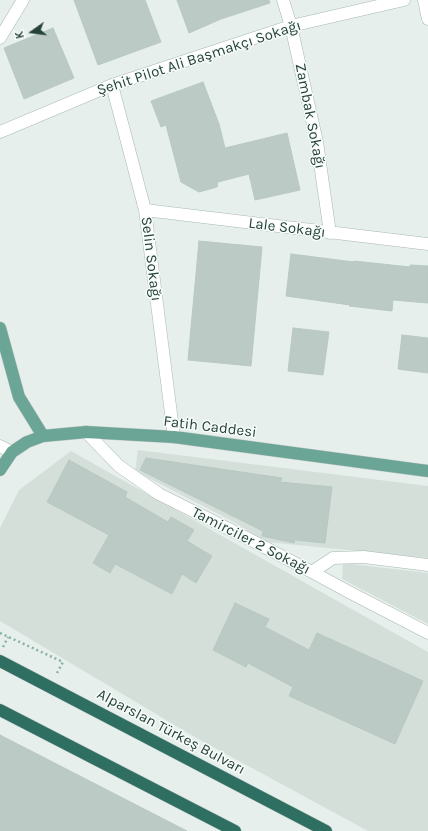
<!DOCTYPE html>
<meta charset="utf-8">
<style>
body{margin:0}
#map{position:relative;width:428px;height:831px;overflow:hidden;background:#e6efeb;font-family:Karla,sans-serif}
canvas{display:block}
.north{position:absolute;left:12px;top:12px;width:40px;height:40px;-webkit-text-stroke:3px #f7fbf9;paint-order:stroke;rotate:256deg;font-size:11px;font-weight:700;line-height:16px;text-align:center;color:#24423a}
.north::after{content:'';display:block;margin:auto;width:14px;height:18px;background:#24423a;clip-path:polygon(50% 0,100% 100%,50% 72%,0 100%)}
</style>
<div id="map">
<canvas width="428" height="831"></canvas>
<div class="north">K</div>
</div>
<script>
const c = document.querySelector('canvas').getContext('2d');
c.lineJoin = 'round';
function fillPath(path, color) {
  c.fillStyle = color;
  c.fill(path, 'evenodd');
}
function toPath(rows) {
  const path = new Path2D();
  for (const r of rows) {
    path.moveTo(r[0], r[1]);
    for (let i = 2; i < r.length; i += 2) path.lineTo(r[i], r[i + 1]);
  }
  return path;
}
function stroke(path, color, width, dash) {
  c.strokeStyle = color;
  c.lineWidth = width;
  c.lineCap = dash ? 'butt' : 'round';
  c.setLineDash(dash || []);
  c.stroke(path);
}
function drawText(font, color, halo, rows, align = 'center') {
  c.font = font + ' Karla,sans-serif';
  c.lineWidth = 3;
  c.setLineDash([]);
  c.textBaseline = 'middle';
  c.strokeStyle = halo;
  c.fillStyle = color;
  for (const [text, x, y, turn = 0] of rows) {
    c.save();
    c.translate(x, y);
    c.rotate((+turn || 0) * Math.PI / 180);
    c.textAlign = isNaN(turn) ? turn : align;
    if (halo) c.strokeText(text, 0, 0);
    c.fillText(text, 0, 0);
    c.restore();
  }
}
fillPath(toPath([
 [138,450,428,486,428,558,267,542,232,521,135,471],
 [71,451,428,652,428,831,368,831,193,736,0,621,0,528,19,490],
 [343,563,428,573,428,624,342,579]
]), '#d4dfda');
const building = toPath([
 [74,0,145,0,161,42,98,65,74,0],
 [177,0,269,0,270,3,221,19,189,33,177,0],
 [53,28,74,78,24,99,4,48,53,28],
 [203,82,219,124,225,148,287,133,300,190,255,200,249,174,218,182,217,187,199,192,181,182,166,125,161,127,151,101,203,82],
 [199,241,262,247,251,366,188,360,199,241],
 [291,254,354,262,354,261,410,267,410,265,428,266,428,303,393,300,392,311,349,306,350,305,286,296,291,254],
 [293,328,329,332,323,375,288,371,293,328],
 [402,335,428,338,428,373,398,369,402,335],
 [146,458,282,478,280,482,332,487,325,543,295,540,294,543,262,536,263,531,140,470,146,458],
 [69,460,127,492,125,497,168,522,171,517,194,530,187,541,212,556,196,583,182,574,172,594,115,564,110,573,93,563,109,535,47,502,69,460],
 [235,603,269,619,265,627,309,650,317,633,423,681,395,744,289,696,293,687,248,663,246,667,213,650,235,603],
 [0,735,187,831,0,831,0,735]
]);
fillPath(building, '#bbcac4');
stroke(building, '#b8c9c2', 1);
const minor = toPath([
 [283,0,291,26,317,142,330,233],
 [424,0,428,19],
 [0,38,23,0],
 [112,85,145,210,174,437],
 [0,132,112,85,291,26,404,0],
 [145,210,428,244],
 [86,432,119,466,159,494,247,538,312,572,349,592,428,633],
 [0,446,12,452],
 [312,572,333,558,364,557,428,565]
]);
const major = toPath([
 [0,328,19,397,43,436],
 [0,470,12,452,27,442,43,436,86,432,174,437,428,471]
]);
const highway = toPath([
 [0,661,326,831],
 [0,710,235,831]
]);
stroke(minor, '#a8b8b2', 13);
stroke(major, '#c2cac8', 13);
stroke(highway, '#c2cac8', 13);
stroke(toPath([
 [0,633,63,662,57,673],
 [3,647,8,637]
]), '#86b3a5', 2.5, [2, 3]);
stroke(minor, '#fff', 12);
stroke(major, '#6aa596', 12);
stroke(highway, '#2f6f62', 12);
drawText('15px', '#24423a', '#f7fbf9', [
 ["Şehit Pilot Ali Başmakçı Sokağı",199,58,-18],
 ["Zambak Sokağı",310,116,79],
 ["Lale Sokağı",287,228,7],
 ["Selin Sokağı",151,259,83],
 ["Fatih Caddesi",210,427,7],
 ["Tamirciler 2 Sokağı",251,541,27],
 ["Alparslan Türkeş Bulvarı",171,732,28]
]);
</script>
